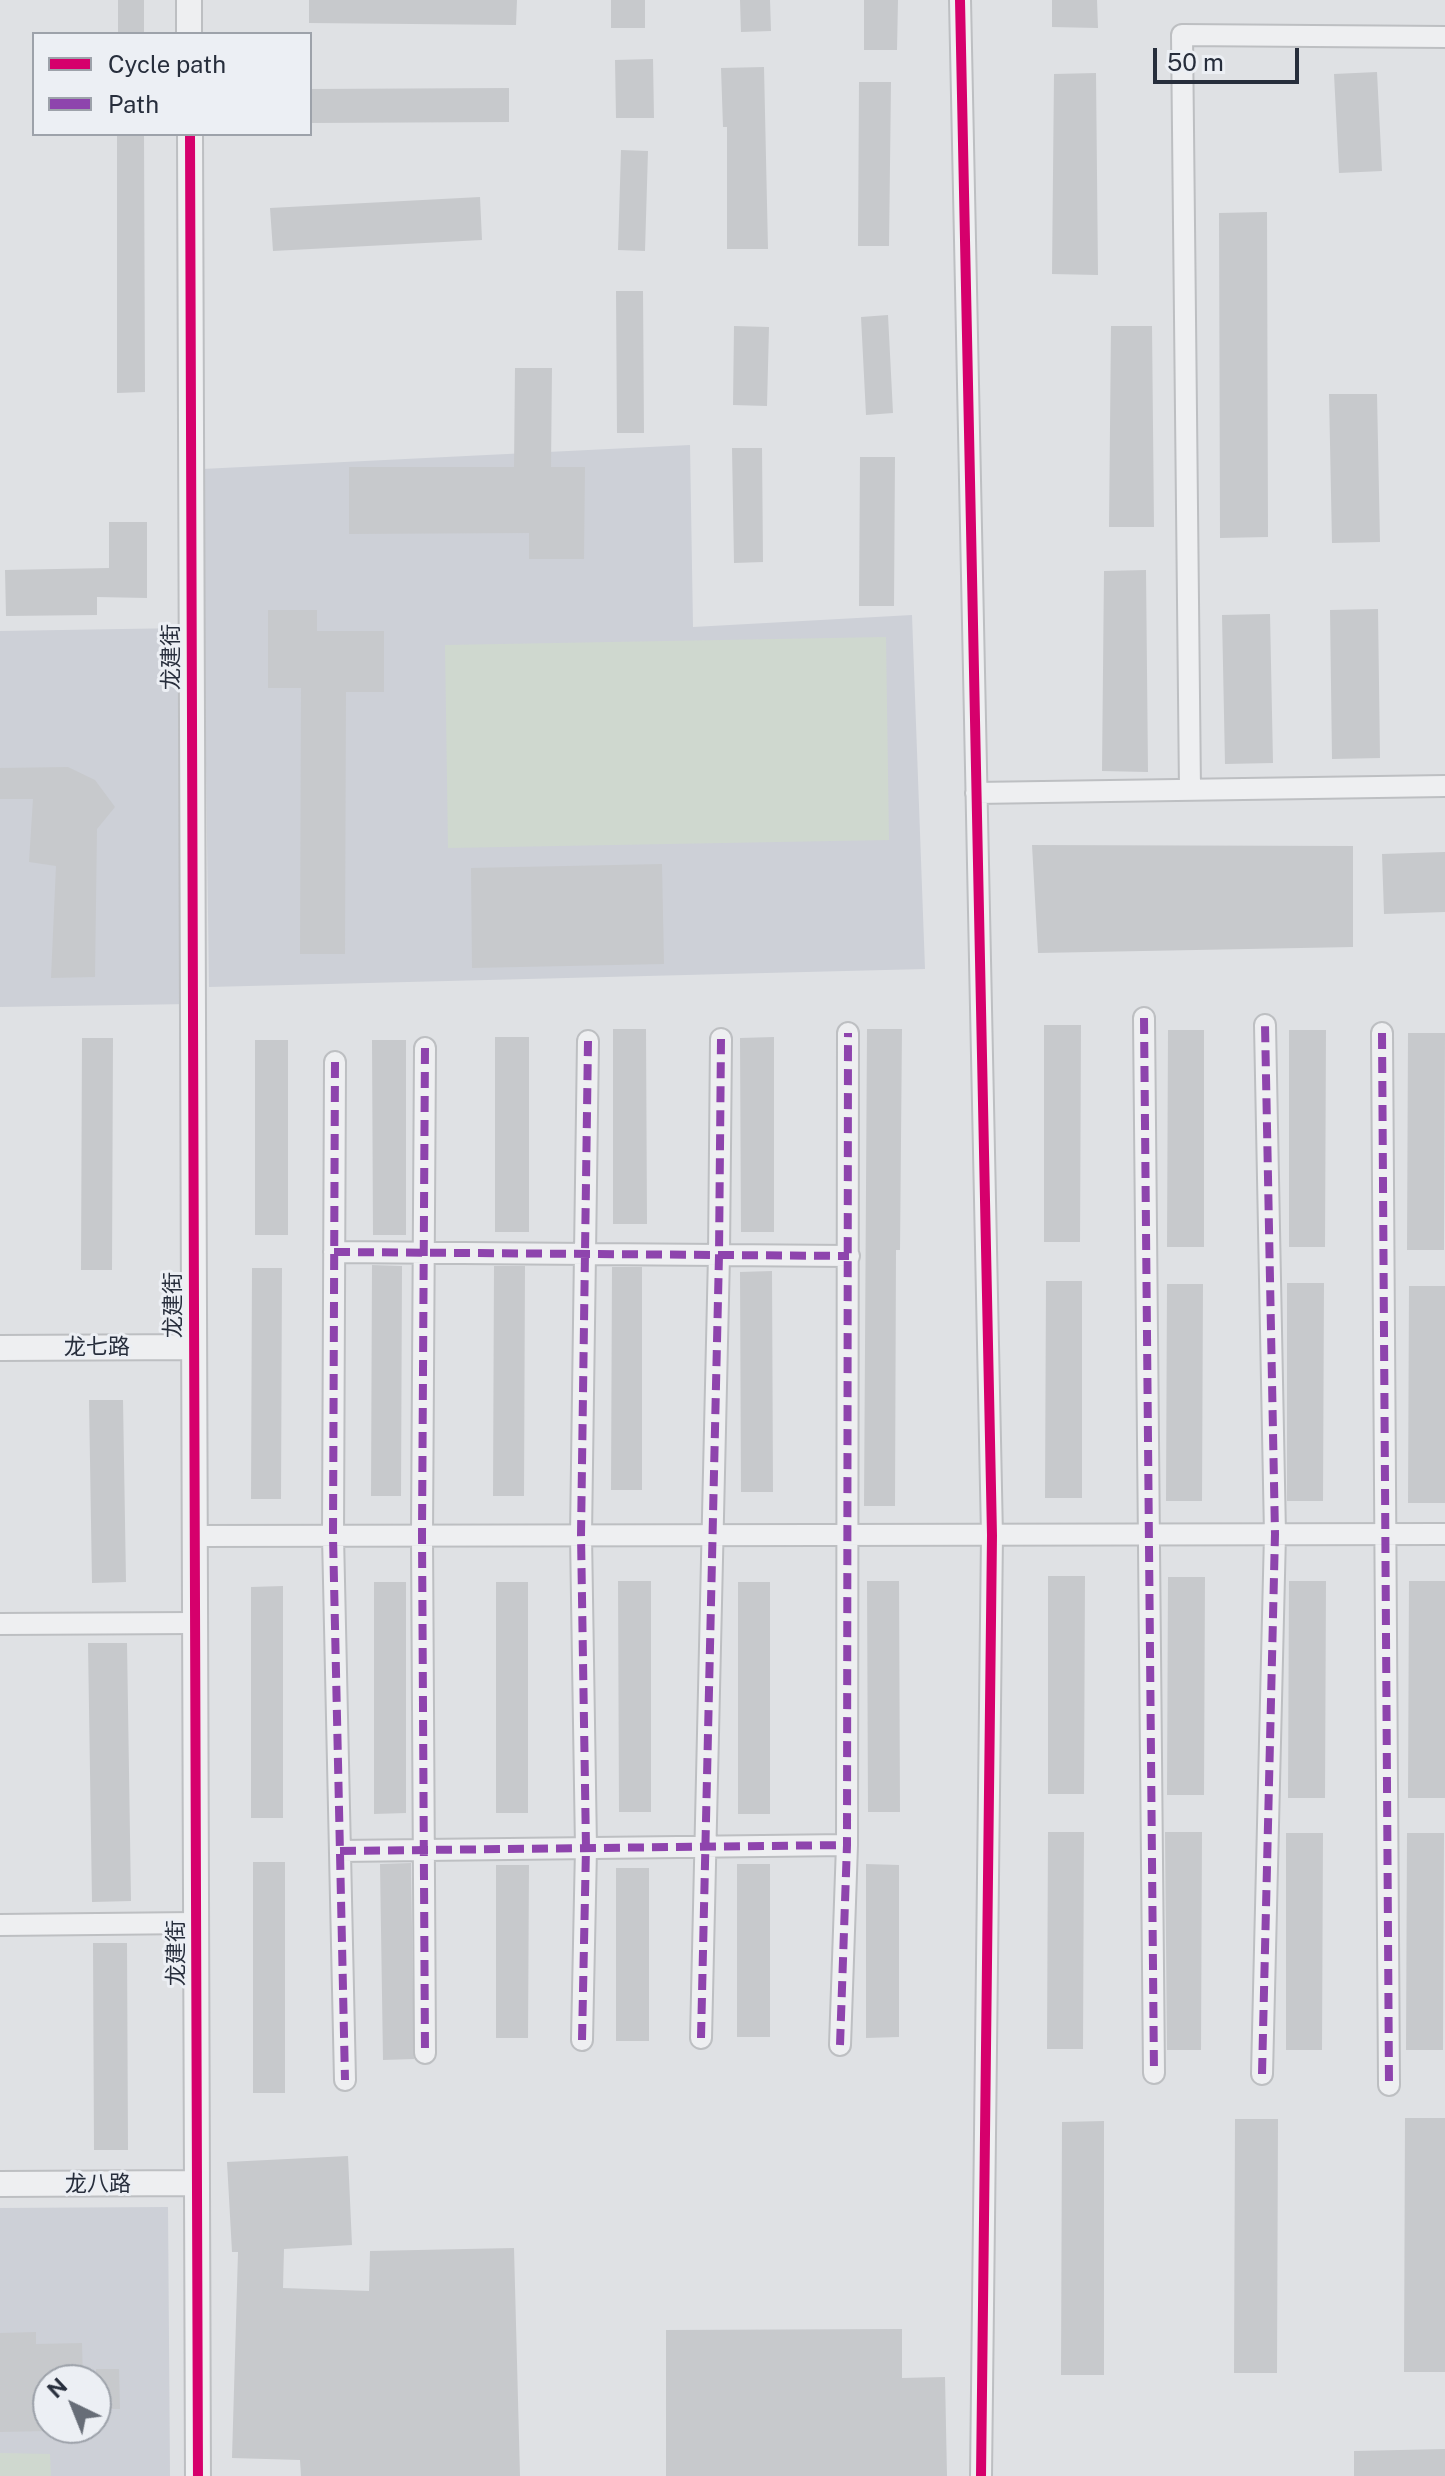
<!DOCTYPE html>
<meta charset="utf-8">
<style>
body{margin:0}
#map{position:relative;width:1445px;height:2476px;overflow:hidden;background:#dfe1e4;font-family:"Public Sans",sans-serif}
canvas{display:block}
.legend{position:absolute;left:32px;top:32px;width:280px;height:104px;box-sizing:border-box;background:#eceff4;border:2px solid #9da2aa;margin:0;padding:10px 14px;list-style:none;font-size:24px;color:#272e3c}
.legend li{display:flex;align-items:center;gap:16px;height:40px}
.legend b{width:40px;border:2px solid #9da2aa}
.north{position:absolute;left:32px;top:2364px;width:80px;height:80px;box-sizing:border-box;background:#eceff4;border:2px solid #9da2aa;border-radius:50%;rotate:317deg;font-size:22px;font-weight:700;line-height:32px;text-align:center;color:#272e3c}
.north::after{content:'';display:block;margin:auto;width:28px;height:36px;background:#676d77;clip-path:polygon(50% 0,100% 100%,50% 72%,0 100%)}
.scale{position:absolute;left:1153px;top:48px;width:146px;height:36px;box-sizing:border-box;border:4px solid #272e3c;border-top:0;padding-left:10px;font-size:24px;line-height:28px;white-space:nowrap;color:#272e3c;-webkit-text-stroke:6px #eceff4;paint-order:stroke}
</style>
<div id="map">
<canvas width="1445" height="2476"></canvas>
<ul class="legend">
<li><b style="height:10px;background:#d6006c"></b>Cycle path</li>
<li><b style="height:10px;background:#8e44ad"></b>Path</li>
</ul>
<div class="north">N</div>
<div class="scale">50 m</div>
</div>
<script>
const c = document.querySelector('canvas').getContext('2d');
c.lineJoin = 'round';
function fillPath(path, color) {
  c.fillStyle = color;
  c.fill(path, 'evenodd');
}
function toPath(rows) {
  const path = new Path2D();
  for (const r of rows) {
    path.moveTo(r[0], r[1]);
    for (let i = 2; i < r.length; i += 2) path.lineTo(r[i], r[i + 1]);
  }
  return path;
}
function stroke(path, color, width, dash) {
  c.strokeStyle = color;
  c.lineWidth = width;
  c.lineCap = dash ? 'butt' : 'round';
  c.setLineDash(dash || []);
  c.stroke(path);
}
function drawText(font, color, halo, rows, align = 'center') {
  c.font = font + ' "Public Sans","Noto Sans SC",sans-serif';
  c.lineWidth = 6;
  c.setLineDash([]);
  c.textBaseline = 'middle';
  c.strokeStyle = halo;
  c.fillStyle = color;
  for (const [text, x, y, turn = 0] of rows) {
    c.save();
    c.translate(x, y);
    c.rotate((+turn || 0) * Math.PI / 180);
    c.textAlign = isNaN(turn) ? turn : align;
    if (halo) c.strokeText(text, 0, 0);
    c.fillText(text, 0, 0);
    c.restore();
  }
}
fillPath(toPath([
 [690,445,693,627,912,615,925,969,209,987,202,469],
 [184,628,190,1004,0,1007,0,631],
 [168,2207,170,2476,0,2476,0,2208],
 [48,2380,96,2380,96,2428,48,2428]
]), '#cdd0d7');
fillPath(toPath([
 [886,637,889,840,448,848,445,645],
 [0,2453,50,2454,51,2476,0,2476]
]), '#cfd8cf');
fillPath(toPath([
 [118,0,144,0,144,34,118,34],
 [309,0,517,0,516,25,309,23],
 [611,0,645,0,645,28,611,28],
 [740,0,770,0,771,31,741,32],
 [864,0,898,0,897,50,864,50],
 [1052,0,1097,0,1098,28,1052,27],
 [653,59,654,118,616,118,615,60],
 [764,67,768,249,727,249,727,127,723,127,721,68],
 [1377,72,1382,171,1339,173,1334,74],
 [1096,73,1098,275,1052,274,1054,74],
 [859,82,891,82,889,246,858,246],
 [509,88,509,122,310,123,310,89],
 [117,134,144,134,145,392,117,393],
 [621,150,648,151,645,251,618,250],
 [480,197,482,240,273,251,270,208],
 [1267,212,1268,537,1220,538,1219,213],
 [616,291,643,291,644,433,617,433],
 [888,315,893,413,866,415,861,317],
 [734,326,769,327,767,406,733,405],
 [1111,326,1152,326,1154,527,1109,527],
 [515,368,552,368,551,467,585,467,584,559,529,559,529,533,349,534,349,467,514,467],
 [1329,394,1377,394,1380,542,1332,543],
 [732,448,762,448,763,562,734,563],
 [860,457,895,457,894,606,859,606],
 [109,522,147,522,147,598,97,597,97,615,6,616,5,570,109,568],
 [1146,570,1148,772,1102,771,1104,571],
 [1378,609,1380,758,1332,759,1330,610],
 [268,610,317,610,317,631,384,631,384,692,346,692,345,954,300,954,301,688,268,688],
 [1270,614,1273,763,1225,764,1222,615],
 [68,767,95,780,115,807,97,829,95,977,51,978,56,866,29,862,33,799,0,799,0,768],
 [1032,845,1353,846,1353,947,1038,953],
 [1445,852,1445,912,1384,914,1382,854],
 [662,864,664,964,472,968,471,868],
 [1044,1025,1081,1025,1080,1242,1044,1242],
 [613,1029,646,1029,647,1224,613,1224],
 [867,1029,902,1029,900,1250,896,1250,895,1506,864,1506],
 [1168,1030,1204,1030,1204,1247,1167,1247],
 [1289,1030,1326,1030,1325,1247,1289,1247],
 [1408,1033,1445,1033,1444,1250,1407,1250],
 [495,1037,529,1037,529,1232,495,1232],
 [774,1037,774,1232,741,1232,740,1038],
 [82,1038,113,1038,112,1270,81,1270],
 [255,1040,288,1040,288,1235,255,1235],
 [372,1040,406,1040,406,1235,373,1235],
 [372,1265,402,1266,401,1496,371,1496],
 [494,1266,525,1266,524,1496,493,1496],
 [612,1267,642,1267,642,1490,611,1490],
 [252,1268,282,1268,281,1499,251,1499],
 [772,1271,773,1492,741,1492,740,1272],
 [1046,1281,1082,1281,1082,1498,1045,1498],
 [1287,1283,1324,1283,1323,1501,1287,1501],
 [1167,1284,1203,1284,1202,1501,1166,1501],
 [1409,1286,1445,1286,1445,1503,1408,1503],
 [89,1400,123,1400,126,1582,92,1583],
 [1048,1576,1085,1576,1084,1794,1048,1794],
 [1168,1577,1205,1577,1204,1795,1167,1795],
 [618,1581,651,1581,651,1812,619,1812],
 [867,1581,899,1581,900,1812,868,1812],
 [1289,1581,1326,1581,1325,1798,1288,1798],
 [1409,1581,1445,1581,1445,1798,1408,1798],
 [374,1582,406,1582,406,1813,374,1814],
 [496,1582,528,1582,528,1813,496,1813],
 [738,1582,770,1582,770,1814,738,1814],
 [283,1586,283,1818,251,1818,251,1587],
 [88,1643,127,1643,131,1901,92,1902],
 [1048,1832,1084,1832,1083,2049,1047,2049],
 [1165,1832,1202,1832,1201,2050,1167,2050],
 [1286,1833,1323,1833,1322,2050,1286,2050],
 [1407,1833,1444,1833,1443,2050,1406,2050],
 [253,1862,285,1862,285,2093,253,2093],
 [411,1863,414,2059,383,2060,380,1864],
 [737,1864,770,1864,770,2037,737,2037],
 [866,1864,899,1865,899,2037,866,2038],
 [496,1865,529,1865,528,2038,496,2038],
 [616,1868,649,1868,649,2041,616,2041],
 [93,1943,127,1943,128,2150,94,2150],
 [1405,2118,1445,2118,1445,2372,1404,2372],
 [1235,2119,1278,2119,1277,2373,1234,2373],
 [1104,2121,1104,2375,1061,2375,1062,2122],
 [348,2156,352,2245,284,2249,283,2288,369,2291,370,2251,514,2248,520,2476,301,2476,300,2460,232,2458,238,2252,232,2252,227,2162],
 [902,2329,902,2378,945,2377,947,2476,666,2476,666,2330],
 [36,2332,36,2344,82,2343,83,2380,48,2380,48,2431,0,2432,0,2333],
 [96,2369,119,2369,120,2409,96,2409],
 [1445,2449,1445,2476,1354,2476,1354,2451]
]), '#c7c9cc');
const minor = toPath([
 [960,0,992,1535,981,2476],
 [1190,790,1182,35,1445,37],
 [976,793,1445,786],
 [1144,1018,1154,2073],
 [1382,1033,1389,2085],
 [425,1048,422,1535,425,2053],
 [335,1062,333,1536,345,2080],
 [334,1252,849,1256],
 [194,1536,1445,1534],
 [0,1624,194,1623],
 [340,1851,847,1845],
 [0,1925,195,1923],
 [701,2038,719,1255,721,1039],
 [582,2040,586,1848,581,1535,588,1041],
 [840,2045,847,1845,848,1033],
 [1262,2074,1275,1534,1265,1025]
]);
const tertiary = toPath([
 [189,0,189,34],
 [190,134,198,2476],
 [0,1348,193,1347],
 [0,2184,197,2183]
]);
stroke(minor, '#bdbfc2', 24);
stroke(tertiary, '#bdbfc2', 28);
stroke(minor, '#eeeff1', 20);
stroke(tertiary, '#eeeff1', 24);
stroke(toPath([
 [1144,1018,1154,2073],
 [1382,1033,1389,2085],
 [425,1048,422,1535,425,2053],
 [335,1062,333,1536,345,2080],
 [334,1252,849,1256],
 [340,1851,847,1845],
 [701,2038,719,1255,721,1039],
 [582,2040,586,1848,581,1535,588,1041],
 [840,2045,847,1845,848,1033],
 [1262,2074,1275,1534,1265,1025]
]), '#8e44ad', 8, [16, 8]);
stroke(toPath([
 [960,0,992,1535,981,2476],
 [190,134,198,2476]
]), '#d6006c', 10);
drawText('22px', '#272e3c', '#eceff4', [
 ["龙建街",171,657,-90],
 ["龙建街",173,1305,-90],
 ["龙七路",97,1347],
 ["龙建街",176,1953,-90],
 ["龙八路",98,2184]
]);
</script>
